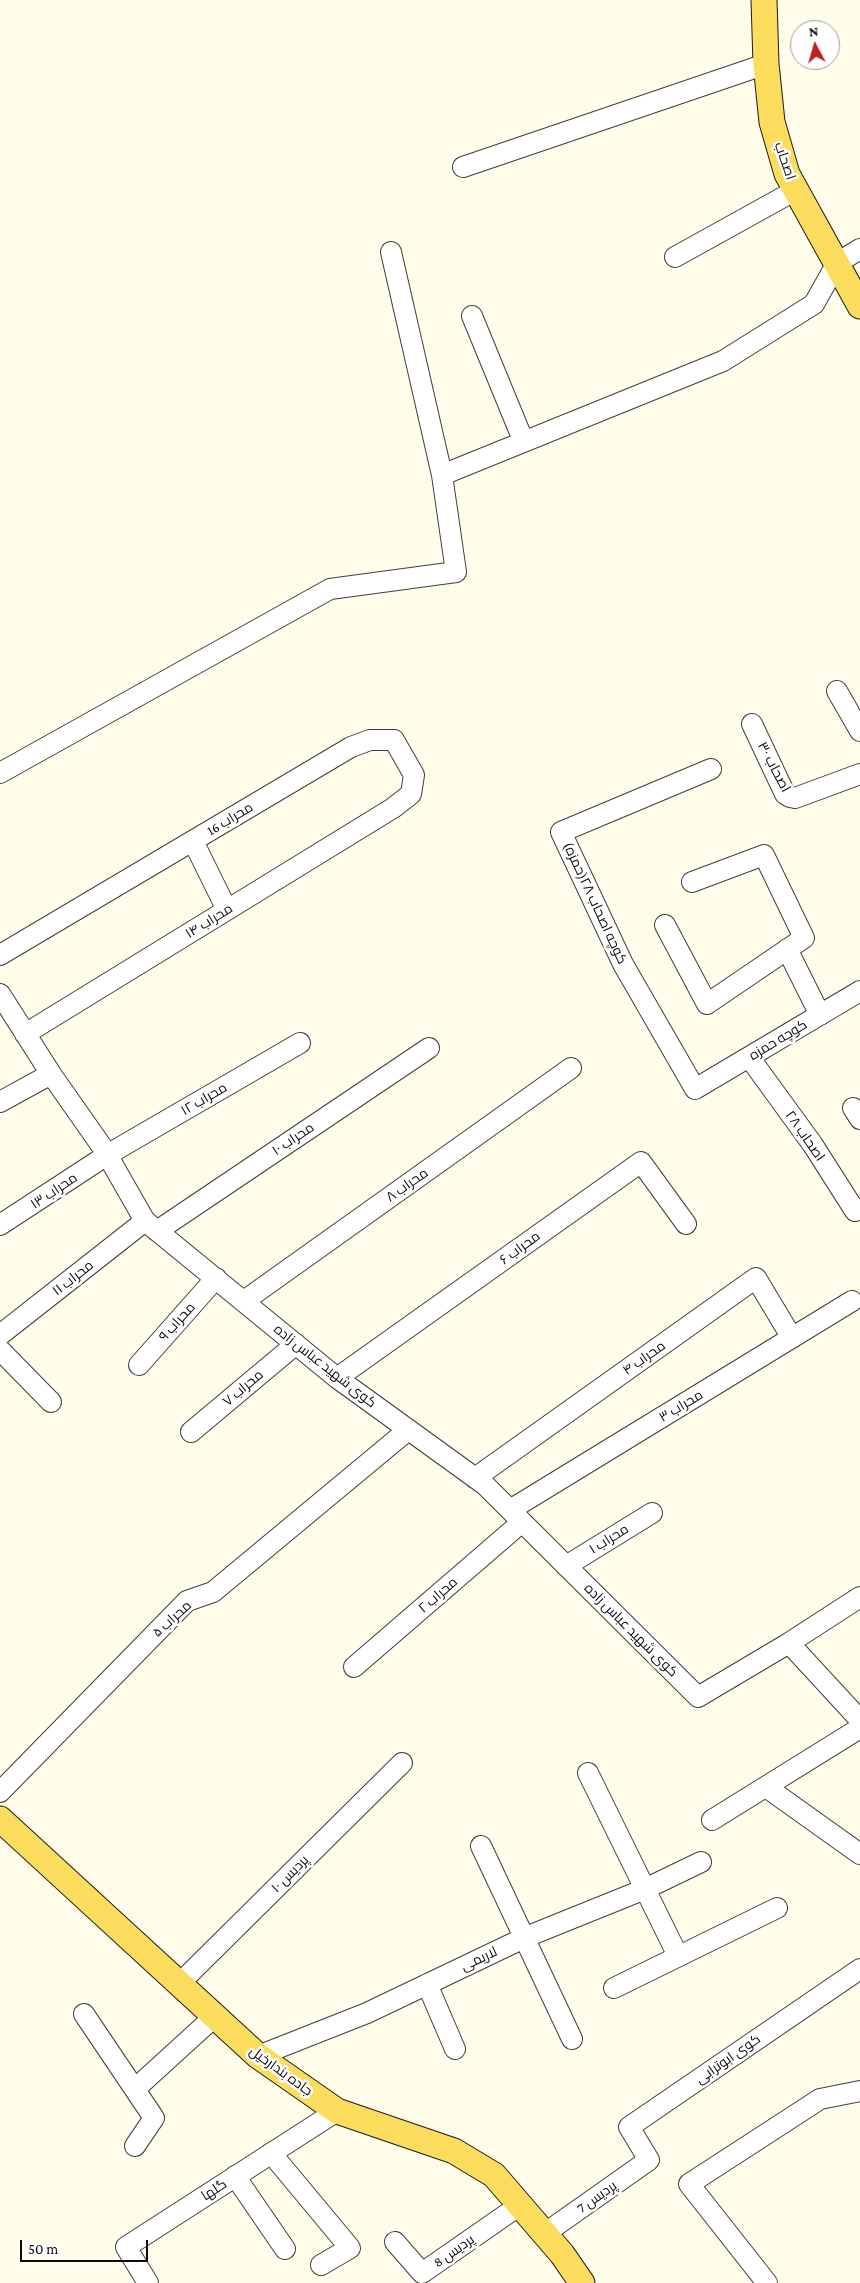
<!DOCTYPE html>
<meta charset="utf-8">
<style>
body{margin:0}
#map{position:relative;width:860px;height:2283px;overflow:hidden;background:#fffce9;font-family:"Crimson Pro",serif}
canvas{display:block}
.north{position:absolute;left:790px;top:20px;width:50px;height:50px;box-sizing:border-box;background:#fff;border:1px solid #9d9d9d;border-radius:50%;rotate:354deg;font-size:14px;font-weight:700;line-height:20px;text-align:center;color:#0b0b0b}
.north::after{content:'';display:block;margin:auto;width:18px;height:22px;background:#bd2122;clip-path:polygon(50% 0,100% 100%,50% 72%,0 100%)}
.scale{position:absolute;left:20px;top:2240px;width:128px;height:22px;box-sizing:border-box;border:2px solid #0b0b0b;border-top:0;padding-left:6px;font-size:15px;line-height:18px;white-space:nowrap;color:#0b0b0b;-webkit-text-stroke:4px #fff;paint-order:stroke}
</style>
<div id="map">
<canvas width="860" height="2283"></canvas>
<div class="north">N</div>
<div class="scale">50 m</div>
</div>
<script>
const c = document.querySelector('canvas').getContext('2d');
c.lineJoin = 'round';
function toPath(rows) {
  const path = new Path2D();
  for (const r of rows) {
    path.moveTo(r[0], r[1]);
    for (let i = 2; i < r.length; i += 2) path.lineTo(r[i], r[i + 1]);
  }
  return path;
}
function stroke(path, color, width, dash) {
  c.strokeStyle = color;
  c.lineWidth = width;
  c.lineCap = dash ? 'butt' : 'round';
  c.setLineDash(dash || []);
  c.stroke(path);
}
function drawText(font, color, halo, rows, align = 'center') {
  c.font = font + ' "Crimson Pro",Cairo,serif';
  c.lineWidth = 5;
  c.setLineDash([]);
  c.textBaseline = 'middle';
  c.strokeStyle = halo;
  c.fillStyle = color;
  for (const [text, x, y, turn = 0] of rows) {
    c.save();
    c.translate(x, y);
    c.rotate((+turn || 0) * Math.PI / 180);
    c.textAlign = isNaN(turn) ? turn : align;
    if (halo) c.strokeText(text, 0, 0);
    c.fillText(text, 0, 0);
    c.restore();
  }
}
const minor = toPath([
 [463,167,766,64],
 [675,257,796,190],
 [472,316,523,440],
 [442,475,723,361,814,304,837,263,860,249],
 [837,691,860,731],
 [752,724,785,794,790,797,795,798,860,774],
 [711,769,561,832,623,964,695,1089,860,991],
 [0,773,330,589,456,572,442,475,391,252],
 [193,841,227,910],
 [665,925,707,1004,804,938,764,855,692,882],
 [787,949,820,1015],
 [0,955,351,747,370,740,394,740,414,775,411,794,393,808,25,1034],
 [0,994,51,1074,105,1151,145,1221,337,1378,485,1485,698,1697,789,1643,860,1720],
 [749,1057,813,1145,855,1211,860,1209],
 [0,1102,51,1074],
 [853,1108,860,1119],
 [0,1225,107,1155,300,1043],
 [157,1231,429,1048],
 [244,1301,571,1068],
 [0,1335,145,1221],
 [0,1350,51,1402],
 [139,1365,216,1278],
 [337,1378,641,1162,686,1224],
 [191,1432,296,1344],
 [475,1478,756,1278,792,1338],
 [510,1510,852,1301],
 [566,1566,652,1513],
 [789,1643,860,1597],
 [354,1667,522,1522],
 [588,1773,678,1956],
 [766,1787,860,1854],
 [0,1792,187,1601,213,1592,408,1430],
 [712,1820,860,1728],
 [481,1846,572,2039],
 [427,1984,455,2049],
 [178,1985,402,1763],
 [614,1988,777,1908],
 [84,2014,154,2118,135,2146],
 [258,2056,367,2013,526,1937,645,1889,701,1862],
 [135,2089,214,2017],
 [271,2153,350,2248,321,2265],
 [235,2176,285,2249],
 [544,2234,649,2160,629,2127,860,1969],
 [395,2242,422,2273,520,2205],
 [148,2283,126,2247,337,2111],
 [767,2283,689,2184,820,2099,860,2091]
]);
const major = toPath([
 [764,0,766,64,772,122,787,174,860,306],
 [0,1819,258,2056,337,2111,454,2151,494,2175,562,2254,582,2283]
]);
stroke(minor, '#3e3e3e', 22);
stroke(major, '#1c1c1c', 27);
stroke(minor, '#fff', 20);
stroke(major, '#fbdc5d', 25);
drawText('14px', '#0b0b0b', '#fff', [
 ["اصحاب",785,161,71],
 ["اصحاب ۳۰",774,767,62],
 ["محراب 16",230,819,-31],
 ["کوچه اصحاب ۲۸(حمزه)",595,903,65],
 ["محراب ۱۴",209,921,-32],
 ["کوچه حمزه",778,1040,-31],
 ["محراب ۱۲",204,1099,-30],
 ["اصحاب ۲۸",805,1136,55],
 ["محراب ۱۰",293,1139,-34],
 ["محراب ۸",407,1185,-35],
 ["محراب ۱۳",54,1191,-34],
 ["محراب ۶",520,1248,-36],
 ["محراب ۱۱",73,1278,-38],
 ["محراب ۹",177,1322,-48],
 ["محراب ۴",644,1358,-35],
 ["کوی شهید عباس زاده",325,1366,38],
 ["محراب ۷",243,1388,-40],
 ["محراب ۳",681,1406,-31],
 ["محراب ۱",609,1539,-32],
 ["محراب ۲",438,1595,-41],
 ["محراب ۵",172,1619,-42],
 ["کوی شهید عباس زاده",631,1630,45],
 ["پردیس ۱۰",290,1874,-45],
 ["لاریمی",479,1959,-25],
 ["کوی ابوترابی",728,2059,-35],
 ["جاده بندارخیل",281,2071,36],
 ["گلها",214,2190,-33],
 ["پردیس 7",597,2197,-35],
 ["پردیس 8",454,2251,-35]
]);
</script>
